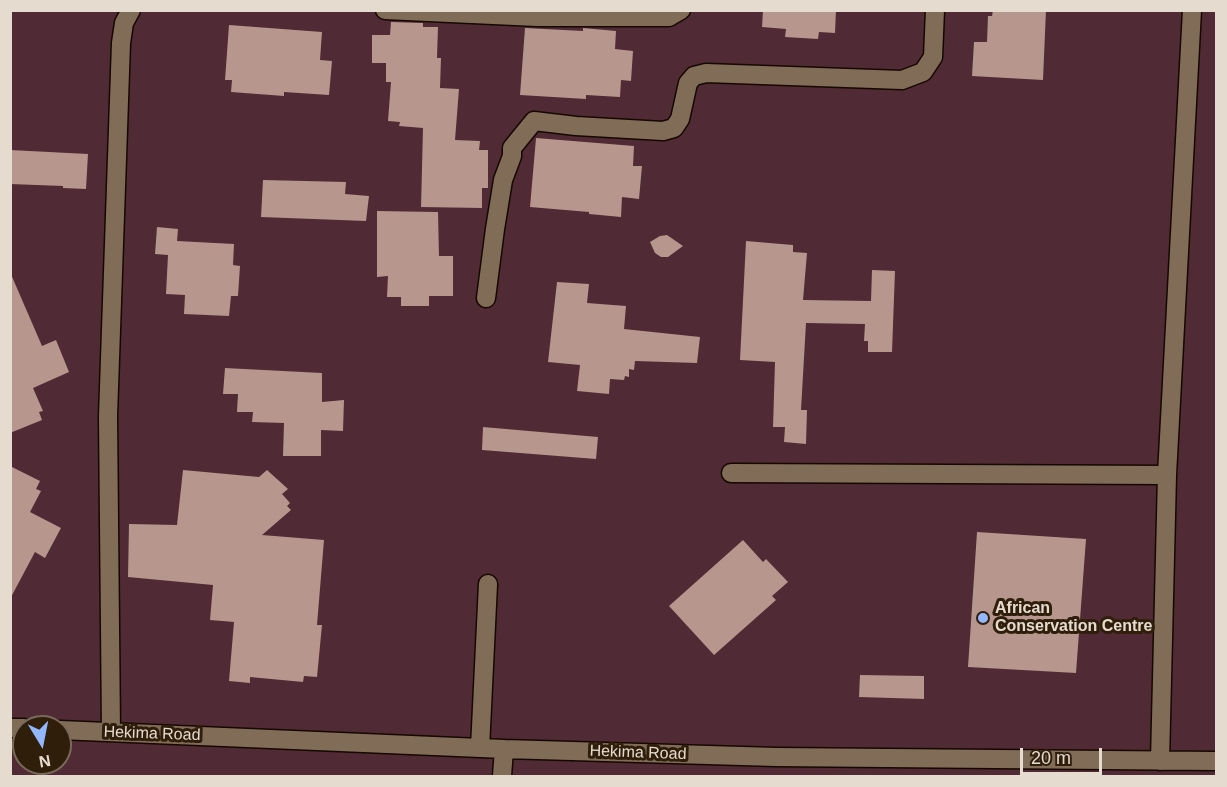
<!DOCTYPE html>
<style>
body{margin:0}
#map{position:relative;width:1227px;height:787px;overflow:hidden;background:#2f1e0a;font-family:Helvetica,sans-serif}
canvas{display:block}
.frame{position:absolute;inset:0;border:12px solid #e6dbcf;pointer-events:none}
.north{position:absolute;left:12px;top:715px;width:60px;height:60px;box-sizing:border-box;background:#2f1e0a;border:2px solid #786a59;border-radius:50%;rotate:170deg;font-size:16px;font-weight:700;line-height:24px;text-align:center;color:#e6dbcf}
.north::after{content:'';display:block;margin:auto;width:21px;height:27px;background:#92b7fd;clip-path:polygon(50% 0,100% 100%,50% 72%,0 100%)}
.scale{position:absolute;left:1020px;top:748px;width:82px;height:27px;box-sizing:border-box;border:3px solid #e6dbcf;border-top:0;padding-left:8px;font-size:18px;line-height:21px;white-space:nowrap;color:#e6dbcf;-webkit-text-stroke:4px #2f1e0a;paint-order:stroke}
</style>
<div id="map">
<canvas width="1227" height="787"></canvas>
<div class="frame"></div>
<div class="north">N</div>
<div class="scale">20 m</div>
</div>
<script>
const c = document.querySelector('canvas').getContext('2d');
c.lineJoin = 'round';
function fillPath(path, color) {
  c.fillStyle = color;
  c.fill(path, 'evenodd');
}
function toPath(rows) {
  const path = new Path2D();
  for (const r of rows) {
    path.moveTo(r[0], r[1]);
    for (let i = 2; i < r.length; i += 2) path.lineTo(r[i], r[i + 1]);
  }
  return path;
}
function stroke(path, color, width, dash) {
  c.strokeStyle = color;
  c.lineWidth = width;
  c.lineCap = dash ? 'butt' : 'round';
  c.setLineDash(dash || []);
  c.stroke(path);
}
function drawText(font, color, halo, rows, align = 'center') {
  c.font = font + ' Helvetica,sans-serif';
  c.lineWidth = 6;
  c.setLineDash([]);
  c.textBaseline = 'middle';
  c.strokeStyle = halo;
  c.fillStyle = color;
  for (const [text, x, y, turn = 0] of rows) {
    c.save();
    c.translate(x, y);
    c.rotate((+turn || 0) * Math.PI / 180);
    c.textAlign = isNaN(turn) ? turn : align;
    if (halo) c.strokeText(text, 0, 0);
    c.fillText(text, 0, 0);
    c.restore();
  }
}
fillPath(toPath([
 [10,11,1216,11,1216,776,11,776],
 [24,727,60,727,60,763,24,763]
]), '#502a34');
fillPath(toPath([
 [763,10,836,10,835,33,819,32,818,39,785,37,786,29,762,27],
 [993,10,1046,10,1043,80,972,76,974,42,987,42,988,16,992,16],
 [391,22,423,23,423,27,438,27,437,58,441,58,440,88,459,89,455,140,480,141,479,150,488,150,488,188,482,188,482,208,421,207,423,128,399,126,400,122,388,121,391,82,386,82,386,63,372,63,372,35,390,35],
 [229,25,322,32,320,60,332,61,329,95,284,92,284,96,231,92,232,80,225,80],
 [525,28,583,31,583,28,616,31,615,49,633,51,631,81,621,80,620,97,586,95,586,99,520,95],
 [536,138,634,146,633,166,642,166,639,199,622,197,621,217,589,214,589,212,530,207],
 [10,150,88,154,86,189,63,188,63,186,10,184],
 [263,180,346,182,345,194,369,196,366,221,261,217],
 [377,211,438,212,439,256,453,256,453,296,429,296,429,306,401,306,401,297,387,297,388,276,377,277],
 [157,227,178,229,177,241,234,244,233,265,240,266,238,296,231,296,229,316,184,314,185,295,166,294,168,255,155,254],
 [667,235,683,246,668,257,661,257,655,253,650,242,660,236],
 [746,241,793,245,793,252,807,253,803,300,871,301,872,270,895,271,892,352,868,352,868,341,864,341,865,324,806,323,801,410,807,410,806,444,784,442,785,427,773,427,775,362,740,360],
 [10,272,42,346,56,340,69,372,33,388,43,411,39,412,42,420,10,433],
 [557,282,589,284,587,303,626,306,624,329,700,337,697,363,635,361,634,370,629,369,629,377,625,376,624,380,610,379,609,394,577,391,580,365,548,362],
 [225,368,322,373,322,402,344,400,343,431,321,430,321,456,283,456,284,423,252,422,253,412,237,412,238,394,223,394],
 [483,427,598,437,596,459,482,450],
 [10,466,40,481,36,489,41,491,30,512,61,528,45,558,35,552,10,599],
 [183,470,259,477,267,470,288,489,282,494,290,503,287,506,291,510,262,535,324,540,317,625,322,625,317,677,304,676,303,682,250,677,250,683,229,681,234,622,210,620,213,585,128,577,129,524,177,525],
 [977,532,1086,539,1076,673,968,667],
 [743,540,763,562,766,559,788,582,772,596,776,600,714,655,669,606],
 [860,675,924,676,924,699,859,697]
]), '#b6968d');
const minor = toPath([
 [385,10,537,17,669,17,681,10],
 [486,298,495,229,503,180,512,156,512,148,534,121,576,126,663,131,674,128,680,119,688,83,694,76,706,73,902,80,923,72,933,57,935,10],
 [731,473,1167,475],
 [10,728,24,728],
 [60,730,504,749,776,757,1216,761],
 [111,732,108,416,121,43,124,23,131,10],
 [480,748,488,584],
 [1160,761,1167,475,1192,10],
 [502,776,504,749]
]);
stroke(minor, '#160800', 21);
stroke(minor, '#816d57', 18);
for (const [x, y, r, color] of [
 [983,618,6,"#92b7fd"]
]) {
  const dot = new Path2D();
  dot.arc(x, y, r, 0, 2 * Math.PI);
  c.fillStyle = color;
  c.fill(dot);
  stroke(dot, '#2f1e0a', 2);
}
drawText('bold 16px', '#e6dbcf', '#2f1e0a', [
 ["African",995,609],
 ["Conservation Centre",995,627]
], 'left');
drawText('16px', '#e6dbcf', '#2f1e0a', [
 ["Hekima Road",152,734,2],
 ["Hekima Road",638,753,2]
]);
</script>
